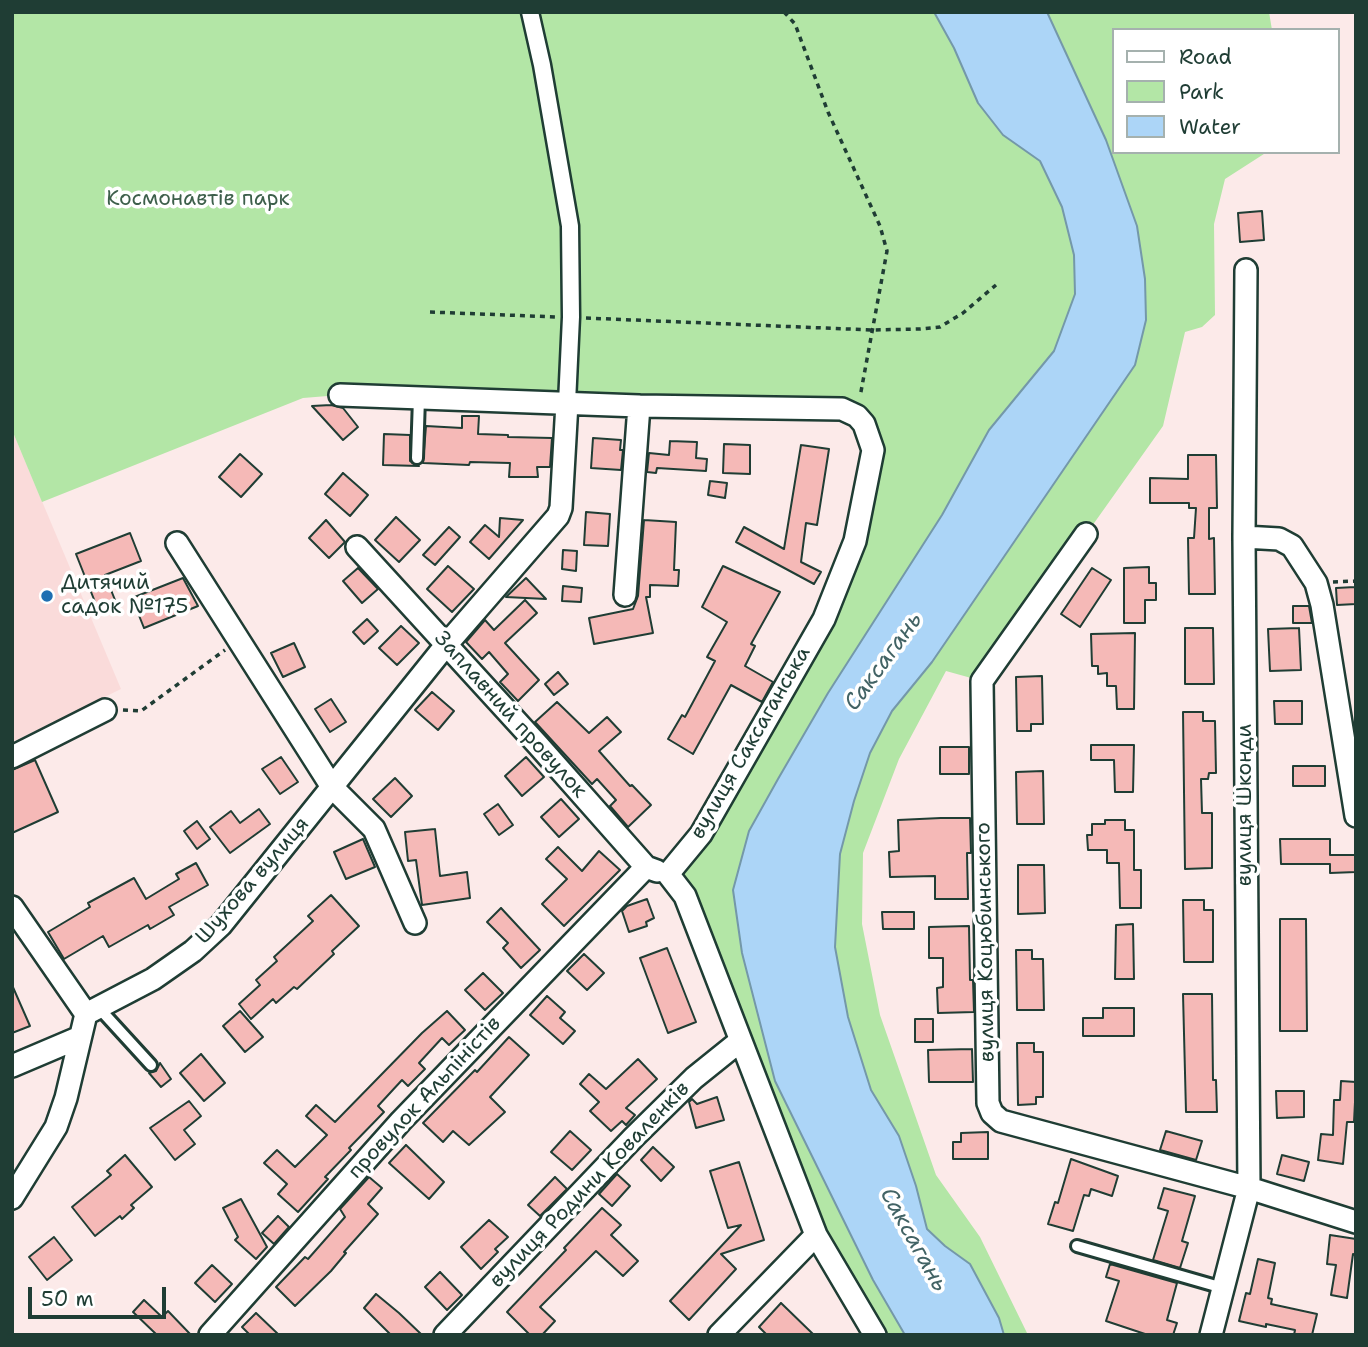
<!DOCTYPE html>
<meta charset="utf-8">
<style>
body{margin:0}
#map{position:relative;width:1368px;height:1347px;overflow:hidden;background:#fceae9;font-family:"Shantell Sans",sans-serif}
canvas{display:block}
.frame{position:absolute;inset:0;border:14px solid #1f3d34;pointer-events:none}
.legend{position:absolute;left:1112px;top:28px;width:228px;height:126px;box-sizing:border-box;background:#fff;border:2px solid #a5b1ae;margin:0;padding:9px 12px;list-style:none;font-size:21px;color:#1f3d34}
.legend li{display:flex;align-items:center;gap:14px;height:35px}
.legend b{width:35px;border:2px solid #a5b1ae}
.scale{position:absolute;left:28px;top:1287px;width:138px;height:32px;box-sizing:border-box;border:4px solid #1f3d34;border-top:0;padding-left:9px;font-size:21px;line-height:24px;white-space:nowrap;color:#1f3d34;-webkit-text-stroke:5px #fff;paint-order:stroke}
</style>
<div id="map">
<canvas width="1368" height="1347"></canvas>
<div class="frame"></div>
<ul class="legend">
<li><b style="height:9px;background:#fff"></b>Road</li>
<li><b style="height:19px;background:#b3e6a6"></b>Park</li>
<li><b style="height:19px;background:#acd5f7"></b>Water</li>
</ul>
<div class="scale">50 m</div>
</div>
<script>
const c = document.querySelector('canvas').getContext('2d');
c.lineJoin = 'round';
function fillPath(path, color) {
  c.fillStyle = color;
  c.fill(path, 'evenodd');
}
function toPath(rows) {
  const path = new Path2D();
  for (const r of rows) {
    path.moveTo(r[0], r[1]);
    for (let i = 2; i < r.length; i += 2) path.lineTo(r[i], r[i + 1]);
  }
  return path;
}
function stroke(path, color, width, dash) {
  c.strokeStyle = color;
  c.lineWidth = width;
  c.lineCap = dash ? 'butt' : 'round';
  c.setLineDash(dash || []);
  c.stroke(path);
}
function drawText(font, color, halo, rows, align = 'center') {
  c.font = font + ' "Shantell Sans",sans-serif';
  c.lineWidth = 7;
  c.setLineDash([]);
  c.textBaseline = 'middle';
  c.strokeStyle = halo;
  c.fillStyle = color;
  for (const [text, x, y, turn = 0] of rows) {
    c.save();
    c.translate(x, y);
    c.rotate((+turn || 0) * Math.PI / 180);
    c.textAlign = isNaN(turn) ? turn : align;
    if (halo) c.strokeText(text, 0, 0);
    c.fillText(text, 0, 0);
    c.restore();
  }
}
fillPath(toPath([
 [12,430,121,689,12,742]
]), '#fadbda');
fillPath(toPath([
 [12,12,934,12,1003,135,1040,161,1062,207,1074,255,1075,294,1054,351,989,430,942,515,828,693,778,779,829,1187,873,1280,905,1335,875,1335,816,1235,668,874,824,619,873,450,857,416,340,395,303,398,42,502,12,430],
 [1047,12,1269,12,1272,30,1114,30,1114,152,1267,152,1225,179,1214,224,1215,315,1202,327,1185,332,1163,426,982,681,946,671,899,759,863,853,862,924,880,1015,936,1175,980,1237,1028,1335,1004,1335,999,1318,970,1264,945,1246,927,1229,916,1186,899,1136,871,1090,848,1017,835,947,840,854,854,801,870,753,892,711,932,662,1135,365,1146,320,1145,279,1137,226,1106,139]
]), '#b3e6a6');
const water = toPath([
 [934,12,1047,12,1106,140,1137,226,1145,279,1146,320,1135,365,932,662,892,711,870,753,854,801,840,854,835,947,848,1017,871,1090,899,1136,916,1186,927,1229,945,1246,970,1264,999,1318,1004,1335,905,1335,873,1280,775,1081,742,953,733,890,749,831,778,779,828,693,942,515,989,430,1054,351,1075,294,1074,255,1062,207,1040,161,1003,135,978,103,954,48,934,12]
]);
fillPath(water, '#acd5f7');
stroke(water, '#7498a9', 2);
const building = toPath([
 [1262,211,1264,240,1240,242,1238,213,1262,211],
 [331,405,343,408,358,427,343,440,312,406,331,405],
 [462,416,479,416,478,434,508,435,508,437,552,438,550,467,537,467,538,477,509,477,510,463,470,462,469,465,423,463,426,426,462,428,462,416],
 [384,434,410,435,410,461,419,466,383,465,384,434],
 [593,438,621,440,620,450,623,450,621,470,591,468,593,438],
 [670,441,697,442,696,458,707,459,706,471,657,468,656,473,647,472,649,453,669,455,670,441],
 [724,444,750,445,750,474,723,473,724,444],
 [801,445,829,449,817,525,806,523,801,562,821,572,814,584,736,542,744,527,784,549,801,445],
 [240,454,262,474,241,497,219,477,240,454],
 [1188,455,1216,455,1217,508,1209,508,1209,539,1214,538,1215,594,1189,594,1188,538,1194,538,1196,508,1189,508,1189,503,1150,503,1150,478,1188,479,1188,455],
 [343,473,368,495,350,516,325,494,343,473],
 [710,481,727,483,725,498,708,495,710,481],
 [586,512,610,514,608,546,584,545,586,512],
 [396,517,420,540,399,562,375,540,396,517],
 [500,518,523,520,489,559,470,542,485,525,499,537,500,518],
 [326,520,345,542,329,558,309,538,326,520],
 [644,520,676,522,674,570,679,570,678,586,650,585,650,597,646,597,653,633,594,644,589,618,633,609,638,596,644,520],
 [449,527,460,537,435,565,423,555,449,527],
 [130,533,141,561,105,575,115,600,97,607,76,554,130,533],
 [563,550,577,551,576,571,562,569,563,550],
 [448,566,474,589,452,612,427,589,448,566],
 [723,566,780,592,751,644,755,646,745,666,773,682,762,702,731,685,693,754,668,739,682,715,685,717,715,661,707,657,727,622,702,607,723,566],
 [1149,567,1149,583,1156,583,1156,600,1145,600,1145,623,1124,623,1124,568,1149,567],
 [358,568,378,589,362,603,343,581,358,568],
 [1092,568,1111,580,1080,627,1061,614,1092,568],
 [183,578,198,606,144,628,132,598,183,578],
 [526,578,546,599,506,597,526,578],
 [563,586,582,588,581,602,562,601,563,586],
 [1355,587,1356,604,1337,605,1336,588,1355,587],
 [525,600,537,613,505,643,539,680,518,701,500,682,508,674,489,652,482,659,466,642,485,620,494,630,525,600],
 [1293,606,1309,606,1312,623,1293,623,1293,606],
 [367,619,378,631,364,644,353,632,367,619],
 [401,626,419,643,397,665,379,648,401,626],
 [1185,628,1213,628,1214,684,1185,684,1185,628],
 [1299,628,1301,670,1270,671,1268,629,1299,628],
 [1135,633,1134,709,1117,709,1116,686,1107,686,1107,673,1098,674,1098,666,1092,666,1091,634,1135,633],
 [294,643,305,667,283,677,271,653,294,643],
 [558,672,568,684,554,695,545,684,558,672],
 [1042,676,1043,724,1031,724,1031,731,1017,731,1016,677,1042,676],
 [432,692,454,711,438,730,415,710,432,692],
 [331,699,346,722,330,732,315,709,331,699],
 [1274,701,1302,701,1302,724,1275,724,1274,701],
 [557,702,589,733,607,717,621,732,599,751,630,786,632,785,651,805,628,827,610,806,616,800,597,779,592,784,535,722,557,702],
 [1183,712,1203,712,1203,721,1215,721,1216,773,1209,773,1208,779,1201,779,1202,813,1212,813,1212,868,1185,869,1183,712],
 [1091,745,1134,745,1133,792,1115,792,1114,760,1091,760,1091,745],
 [940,747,969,747,969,774,940,774,940,747],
 [281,757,298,782,280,794,262,769,281,757],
 [526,757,544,777,522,796,505,776,526,757],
 [35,760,58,812,12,833,12,770,35,760],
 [1293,766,1325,766,1325,786,1293,786,1293,766],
 [1043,771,1044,824,1017,824,1016,772,1043,771],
 [395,778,412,796,391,817,373,799,395,778],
 [561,799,579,819,559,837,541,817,561,799],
 [498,804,513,825,499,835,484,814,498,804],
 [259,809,270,824,230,853,210,827,231,811,240,823,259,809],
 [941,818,970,818,971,853,967,853,968,899,935,899,935,876,890,877,889,852,899,851,898,820,941,818],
 [1105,820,1125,820,1125,830,1134,830,1134,870,1141,870,1141,908,1120,908,1119,863,1107,863,1107,850,1088,850,1087,835,1092,835,1092,824,1105,824,1105,820],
 [197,821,210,839,197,849,184,831,197,821],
 [435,829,440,876,467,872,470,898,422,905,416,860,408,861,405,832,435,829],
 [363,839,375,867,346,879,334,852,363,839],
 [1280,839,1330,839,1330,855,1356,855,1356,872,1330,873,1330,864,1281,864,1280,839],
 [558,847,582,871,599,851,620,870,564,926,542,904,567,879,546,859,558,847],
 [196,863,208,885,169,907,174,915,150,929,148,925,109,947,103,936,64,959,48,932,90,907,88,903,134,878,146,899,179,879,176,874,196,863],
 [1018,865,1044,865,1045,913,1018,914,1018,865],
 [331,895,359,926,332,951,334,954,297,989,294,987,276,1003,273,999,251,1019,239,1004,260,985,256,980,277,961,274,957,313,921,308,916,331,895],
 [647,899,654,918,646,922,647,926,629,932,622,911,627,906,647,899],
 [1183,900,1204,900,1204,910,1213,910,1213,962,1184,962,1183,900],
 [501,908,540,950,521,968,503,948,508,943,487,922,501,908],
 [882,912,914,912,914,929,883,929,882,912],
 [1280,919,1306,919,1307,1031,1280,1031,1280,919],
 [1133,924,1134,979,1115,979,1116,925,1133,924],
 [969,926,970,980,973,980,974,1012,938,1013,937,988,943,987,943,958,929,958,929,927,969,926],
 [667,948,696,1022,668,1033,640,958,667,948],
 [1016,950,1032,950,1032,959,1043,959,1044,1010,1017,1010,1016,950],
 [584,954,604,973,587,990,567,971,584,954],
 [483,973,503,993,485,1010,465,990,483,973],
 [12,985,30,1026,12,1033,12,985],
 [1183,994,1212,994,1213,1080,1216,1080,1217,1112,1186,1112,1183,994],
 [547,996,565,1012,560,1018,575,1031,563,1044,530,1015,547,996],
 [1103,1008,1134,1008,1134,1036,1083,1036,1083,1018,1103,1018,1103,1008],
 [240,1011,263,1037,245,1052,223,1026,240,1011],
 [447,1011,465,1030,449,1045,442,1038,419,1063,425,1069,408,1086,402,1080,378,1106,384,1112,349,1148,351,1150,325,1177,328,1179,298,1212,278,1194,287,1184,264,1163,277,1150,295,1167,327,1135,306,1116,316,1105,335,1122,422,1033,447,1011],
 [915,1019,933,1019,933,1042,915,1042,915,1019],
 [509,1037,529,1055,490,1097,505,1112,469,1145,453,1131,443,1142,423,1123,475,1070,477,1072,509,1037],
 [1017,1043,1034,1043,1034,1052,1043,1052,1043,1097,1036,1097,1036,1104,1018,1105,1017,1043],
 [972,1049,973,1082,929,1082,928,1050,972,1049],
 [201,1054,225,1083,204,1101,180,1073,201,1054],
 [638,1059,657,1079,626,1108,635,1115,626,1125,622,1121,611,1131,590,1111,599,1102,580,1084,589,1074,606,1089,638,1059],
 [160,1063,171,1079,161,1087,149,1073,156,1071,160,1063],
 [1341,1081,1356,1082,1354,1122,1347,1122,1343,1164,1318,1160,1321,1134,1333,1135,1334,1100,1340,1100,1341,1081],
 [1276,1091,1304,1091,1304,1117,1277,1118,1276,1091],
 [717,1097,724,1120,696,1128,689,1102,692,1099,697,1104,717,1097],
 [189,1101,201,1116,184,1130,195,1144,175,1160,150,1128,189,1101],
 [570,1131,591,1150,572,1170,551,1152,570,1131],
 [1166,1131,1202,1141,1196,1160,1160,1150,1166,1131],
 [988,1132,988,1159,953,1159,953,1142,961,1142,961,1133,988,1132],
 [406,1145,444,1182,429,1199,389,1163,406,1145],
 [653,1147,674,1167,661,1181,641,1160,653,1147],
 [125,1155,152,1187,131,1205,134,1208,122,1219,120,1216,95,1236,72,1207,111,1175,107,1171,125,1155],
 [1282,1155,1309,1162,1304,1181,1277,1174,1282,1155],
 [1071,1159,1118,1176,1112,1196,1091,1189,1089,1196,1084,1195,1073,1231,1048,1224,1055,1202,1058,1203,1071,1159],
 [739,1162,764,1240,721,1254,736,1269,689,1320,670,1301,741,1225,728,1228,710,1171,739,1162],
 [617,1174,630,1186,612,1206,599,1194,617,1174],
 [369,1177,382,1188,368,1204,378,1214,344,1252,346,1253,331,1271,295,1306,276,1287,305,1257,308,1259,345,1217,340,1209,369,1177],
 [555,1177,567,1189,540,1216,528,1205,555,1177],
 [1164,1188,1195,1196,1182,1241,1188,1243,1180,1268,1153,1260,1168,1211,1158,1208,1164,1188],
 [241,1199,267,1247,256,1259,235,1240,238,1237,223,1208,241,1199],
 [602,1208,621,1225,611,1235,638,1261,623,1276,596,1251,540,1307,555,1321,542,1335,530,1335,507,1312,566,1250,564,1248,602,1208],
 [278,1216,289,1227,274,1244,262,1233,278,1216],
 [489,1220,508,1237,495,1249,498,1252,481,1269,461,1247,489,1220],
 [1330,1235,1356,1239,1356,1255,1353,1254,1347,1298,1331,1295,1336,1265,1327,1264,1330,1235],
 [54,1237,72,1260,47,1280,29,1257,54,1237],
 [1258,1259,1275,1263,1268,1298,1272,1299,1271,1304,1317,1314,1312,1335,1294,1335,1295,1330,1266,1324,1266,1327,1239,1321,1246,1293,1250,1294,1258,1259],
 [1110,1264,1177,1283,1167,1320,1177,1323,1173,1335,1148,1335,1106,1321,1119,1281,1106,1277,1110,1264],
 [212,1265,232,1284,215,1302,195,1283,212,1265],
 [440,1272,462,1295,447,1310,425,1287,440,1272],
 [376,1294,399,1313,422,1335,391,1335,364,1308,376,1294],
 [144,1300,162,1317,168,1311,191,1335,157,1335,133,1312,144,1300],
 [781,1303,814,1335,767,1335,759,1327,781,1303],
 [256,1313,279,1335,250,1335,242,1327,256,1313]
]);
fillPath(building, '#f5b9b7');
stroke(building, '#1f3d34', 2);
const service = toPath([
 [417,458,419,398],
 [98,1007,151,1065],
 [1077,1246,1223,1288]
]);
const pedestrian = toPath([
 [530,12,542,65,570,226,571,317,567,403]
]);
const minor = toPath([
 [340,395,639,406,842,409,857,416,864,424,873,450,855,541,824,619,701,834,668,874,685,896,816,1235,875,1335],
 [1086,534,982,681,988,1103,992,1113,1001,1121,1249,1188,1356,1222],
 [1244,537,1279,539,1292,546,1316,583,1322,605,1356,816],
 [177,543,332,787,374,829,415,923],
 [357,547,538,745,646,867,657,871],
 [625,595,639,406],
 [12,757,105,710],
 [12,907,86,1014],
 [12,1066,78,1038],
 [12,1198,56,1127,66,1098,86,1014,153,979,193,951,221,925,446,645,558,516,561,508,567,403],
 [210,1335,401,1121,646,867],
 [445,1335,634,1137,694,1078,740,1041],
 [719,1335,816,1235],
 [1211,1335,1249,1188,1244,537,1246,270]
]);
stroke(service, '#1f3d34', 16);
stroke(pedestrian, '#1f3d34', 21);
stroke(minor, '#1f3d34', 26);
stroke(toPath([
 [784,12,795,24,828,112,880,226,887,251,860,397],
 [430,312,557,317],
 [586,318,872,330,920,329,940,327,963,313,996,285],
 [1333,582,1356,581],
 [123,710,141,711,225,650]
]), '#1f3d34', 3.5, [5, 5]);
stroke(service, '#fff', 10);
stroke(pedestrian, '#fff', 16);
stroke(minor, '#fff', 21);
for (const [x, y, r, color] of [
 [47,596,7,"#1f6fb2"]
]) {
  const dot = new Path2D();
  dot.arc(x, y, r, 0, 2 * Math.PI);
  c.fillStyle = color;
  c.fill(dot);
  stroke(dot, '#fff', 2.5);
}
drawText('21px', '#3d5f4b', '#fff', [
 ["Космонавтів парк",198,200]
]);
drawText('21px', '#1f3d34', '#fff', [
 ["Дитячий",61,584],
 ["садок №175",61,608]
], 'left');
drawText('21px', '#1f3d34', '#fff', [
 ["Заплавний провулок",510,715,48],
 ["вулиця Саксаганська",751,743,-60],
 ["вулиця Шконди",1246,805,-90],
 ["Шухова вулиця",253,881,-49],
 ["вулиця Коцюбинського",986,942,-91],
 ["провулок Альпіністів",425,1098,-47],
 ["вулиця Родини Коваленків",590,1185,-46]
]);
drawText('italic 23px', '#426365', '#fff', [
 ["Саксагань",884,662,-54],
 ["Саксагань",913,1240,61]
]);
</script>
